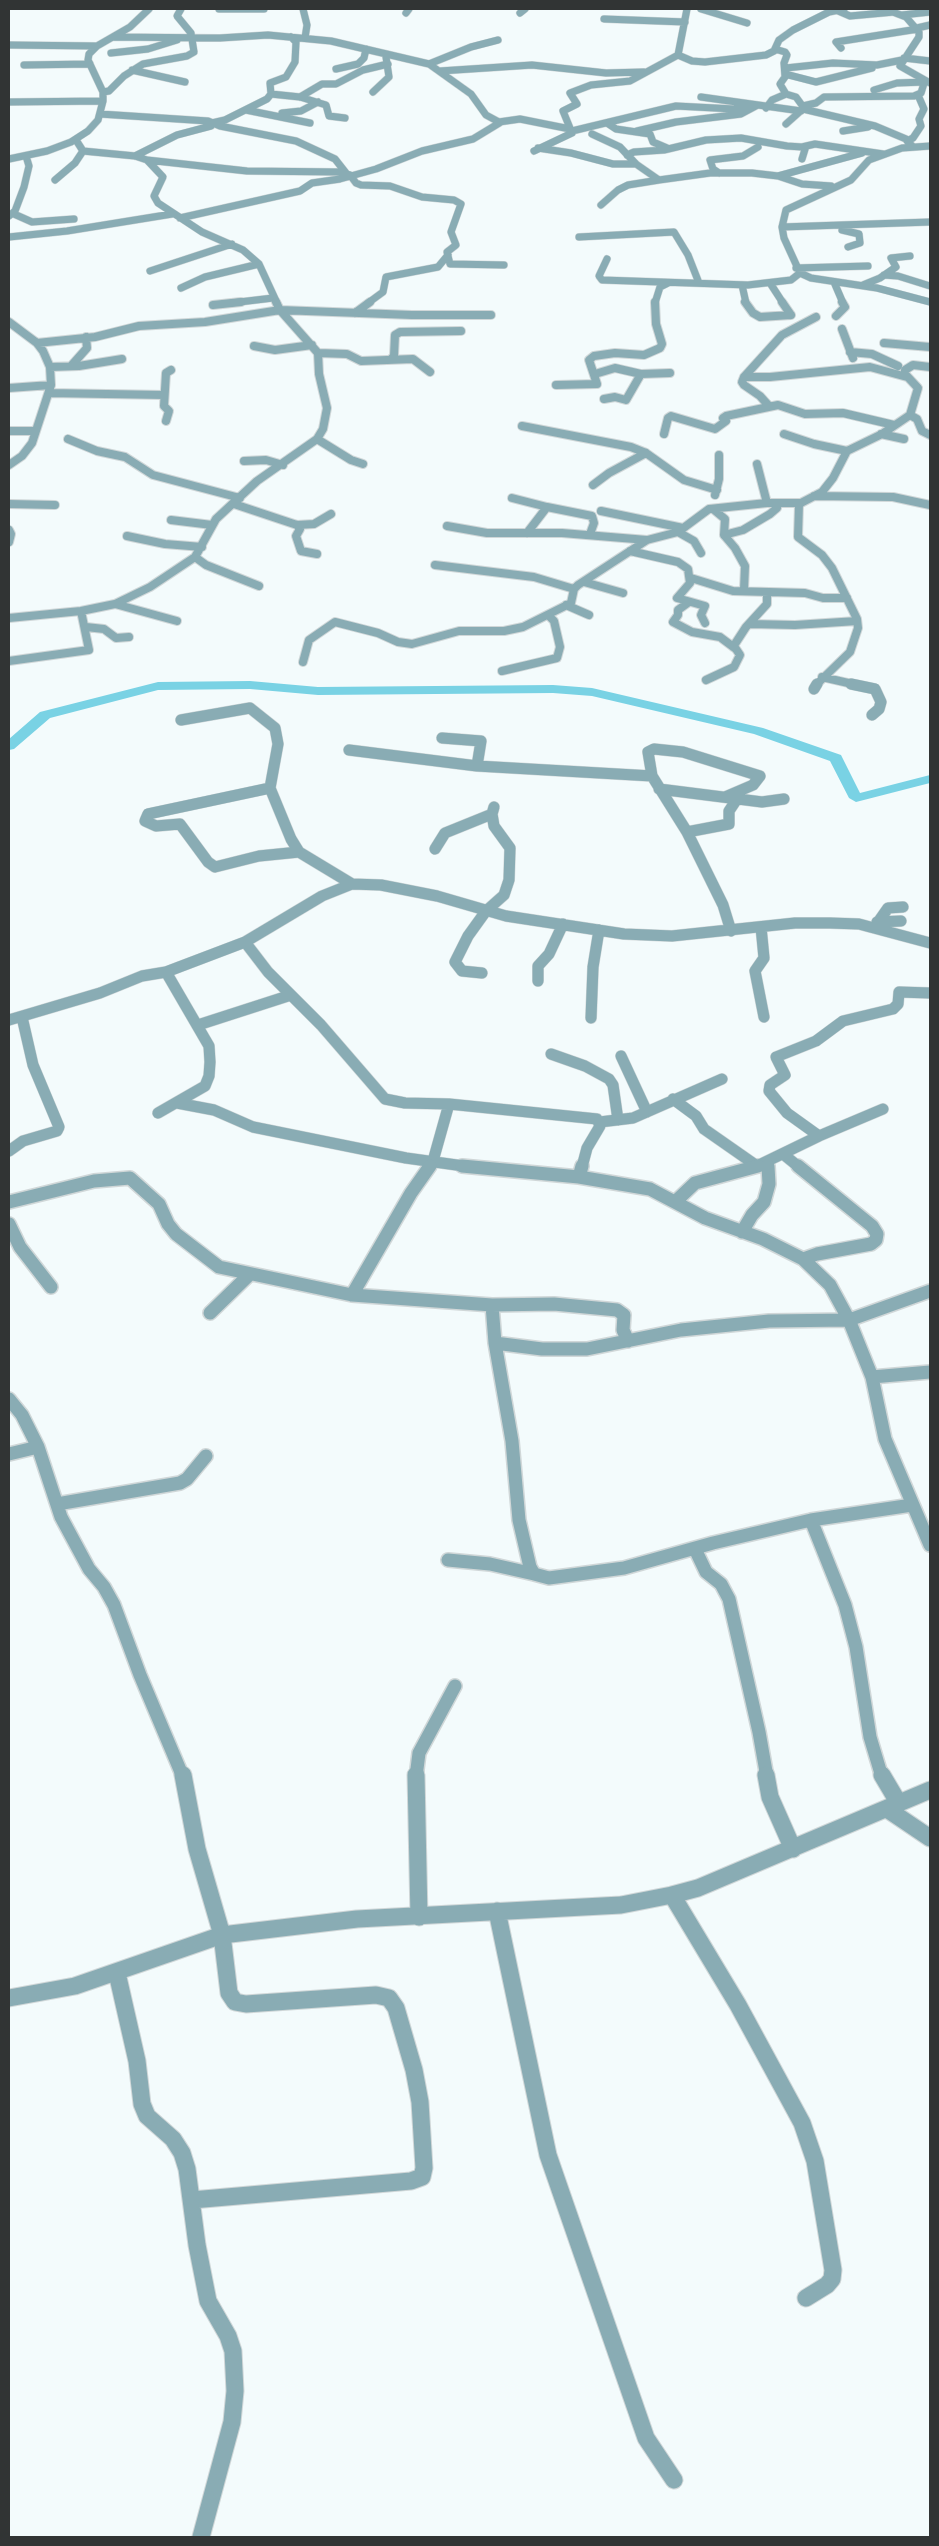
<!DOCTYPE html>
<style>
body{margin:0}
#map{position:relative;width:939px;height:2546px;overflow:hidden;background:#f3fbfc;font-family:"Source Serif 4",serif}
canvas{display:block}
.frame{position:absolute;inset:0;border:10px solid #313434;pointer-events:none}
</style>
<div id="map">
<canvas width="939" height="2546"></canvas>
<div class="frame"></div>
</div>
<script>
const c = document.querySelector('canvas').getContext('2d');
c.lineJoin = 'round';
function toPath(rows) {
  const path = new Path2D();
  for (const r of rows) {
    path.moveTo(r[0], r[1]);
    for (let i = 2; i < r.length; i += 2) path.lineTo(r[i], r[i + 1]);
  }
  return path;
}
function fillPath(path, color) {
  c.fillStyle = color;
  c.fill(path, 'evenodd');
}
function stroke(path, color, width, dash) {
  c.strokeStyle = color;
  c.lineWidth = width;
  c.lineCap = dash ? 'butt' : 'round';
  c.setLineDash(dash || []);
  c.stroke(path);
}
fillPath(toPath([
 [250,681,318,687,553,685,592,688,763,728,841,755,860,793,930,775,930,783,856,802,849,798,830,761,754,734,592,696,553,693,318,695,250,689,158,690,50,718,14,749,9,750,9,739,40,712,158,682,250,681]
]), '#79d2e4');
const minorFar4 = toPath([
 [219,9,264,9],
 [303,9,307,25,305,38],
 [701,9,747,23],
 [885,9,906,17,919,32,919,37,900,66,930,83],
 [836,10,850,16,894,12],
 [406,13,409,9],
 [520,13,525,9],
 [902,15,930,12],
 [604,19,685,22],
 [917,28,930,25],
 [113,37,220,38,268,35,331,41,429,64,471,94,486,115,499,122,520,119,570,129],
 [9,45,97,46],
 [841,48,836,42,918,29],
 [111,53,148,49,177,40],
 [678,55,692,61,705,62,766,55,774,51,779,40,793,30,829,12,844,9],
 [904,58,930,61],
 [429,64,471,47,498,40],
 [24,65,90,64],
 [786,68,833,63,877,65,902,60],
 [336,69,358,64,364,58,366,49],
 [132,70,185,82],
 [440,71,532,65,606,73,644,72],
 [785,74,816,82,872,68],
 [874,90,897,83,924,82],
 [103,92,109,91,124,76,143,64,187,56,194,52,191,33,177,16,181,9],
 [373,92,389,77,386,57],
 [271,94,300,97,326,105,329,116,345,118],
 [786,94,796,97,804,108,786,124],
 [300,97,322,84,336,84,363,70,388,64],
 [701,97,801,111],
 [9,102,103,101],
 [803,106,816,103,824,97,914,96,921,93,925,80],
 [766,108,772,100,786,94,780,84,785,77,784,63,787,55,785,52,775,49],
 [803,109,875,126,906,139,913,147],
 [246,110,310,123],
 [282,113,301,111,318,102],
 [100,114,208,121,220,126,296,141,335,159,346,173],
 [212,123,225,120,267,99,271,94,270,83,286,77,295,62,296,42,291,37],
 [607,123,616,129,650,134,653,142,667,148],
 [572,131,676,106,734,109,746,105],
 [637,131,676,122,741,114,756,106],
 [843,131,868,127],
 [592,134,620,147,636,164,659,180,710,173,752,173,778,176,802,184,831,186],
 [76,140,83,151,135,156,147,160,163,177,154,196,158,203,202,232,243,250,259,264,277,303],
 [907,141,913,138,921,126,919,119,924,109,918,95],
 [930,146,902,148,869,160,851,180,786,210,782,227,784,238,800,273,811,278,877,288,930,302],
 [538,148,571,153,613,164,636,164],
 [534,151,572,133,563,111,577,104,570,93,591,85,630,81,678,55,687,9],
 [627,155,634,152,664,150,706,140,741,138,787,146,802,147,815,144,883,154],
 [135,156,177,135,211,126],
 [9,159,47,151,71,142,88,131,98,120,103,101,103,92,88,60,89,54,97,46,130,27,149,9],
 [802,159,806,146],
 [147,160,247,171,339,172,350,175,356,183,361,185,390,186,422,197,454,200,461,204,451,232,456,245,447,252,450,264,504,265],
 [719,173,713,169,710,160,743,156,758,147],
 [778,176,862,153],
 [55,180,75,163,83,151],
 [601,205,618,190,628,185,659,180],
 [14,214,32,222,74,219],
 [9,216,15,211,24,187,29,166,26,156],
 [180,218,300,191,312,183,340,179,376,169,422,151,473,139,501,122],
 [782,227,930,222],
 [842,230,859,234,860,243,848,247],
 [9,237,67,231,172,214],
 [579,237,674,232,688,255,699,283],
 [607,259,599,276,602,280,748,285,791,280,800,273],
 [796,268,868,266],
 [150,271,232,244],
 [884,275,898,276,930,286],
 [834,282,843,303],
 [770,283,783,303],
 [742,285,746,303],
 [863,285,880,278,896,267,891,258,910,256],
 [181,288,205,277,259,264],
 [231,303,273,298],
 [368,303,383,292,386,277,438,267,448,255],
 [655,303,660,287,668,283]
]);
const minorFar3 = toPath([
 [745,302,753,313,760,317,791,315],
 [782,302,791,315],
 [213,305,241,302],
 [355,313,370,302],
 [836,316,845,307,842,302],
 [9,322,37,343,43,351,50,367,51,385,32,443,22,456,9,465],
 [842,329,853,358],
 [37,343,95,337,139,326,205,322,280,310,412,315,491,315],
 [884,343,930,347],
 [254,346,275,350,312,345],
 [850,352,872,354,898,366],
 [318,353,347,354,361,361,413,359,430,372],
 [391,359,394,356,395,335,400,332,461,331],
 [71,366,87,348,86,337],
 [50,367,79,366,122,359],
 [595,374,615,368,641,374,670,373],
 [744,377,770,377,870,367,907,377],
 [556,385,597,384,589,360,594,356,615,353,644,355,660,348,662,344,656,324,655,302],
 [9,388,51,385],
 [49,393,164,395],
 [604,399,615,397,626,400,641,374],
 [769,406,760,396,744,385,742,382,744,377,782,335,816,317],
 [910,415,917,419,922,431,930,435],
 [166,421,169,411,164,406,166,373,171,370],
 [522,426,631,447,646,453,684,480,717,490],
 [9,431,35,431],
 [664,434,668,418,671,416,715,429,726,421,723,418,726,416,778,405,805,414,843,413,894,425],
 [784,434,814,444,847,451],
 [881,434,904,439],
 [68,439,97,451,125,457,153,475,240,498],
 [317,439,351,460,363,464],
 [244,461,266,460,283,465],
 [757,464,767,503],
 [593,485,609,473,646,453],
 [715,495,719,479,719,455],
 [814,496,893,497,930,505],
 [512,498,547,507,527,533],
 [9,504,55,505],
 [234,504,297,525,314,524,331,514],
 [547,507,592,516,594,523,590,534],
 [713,509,725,519,724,535,735,548,745,566,744,590],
 [601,511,683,528],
 [171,520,212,525],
 [297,525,300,529,296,536,301,551,317,554],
 [447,526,487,533,562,533,647,540],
 [9,530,11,534,9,542],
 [678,532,694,541,701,553],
 [724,535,743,530,770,514,777,508,778,503],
 [127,536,165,544,202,547],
 [630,551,678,562,688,569,690,583,677,598,705,606,701,615,705,623],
 [195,557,206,565,259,586],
 [435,565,534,577,574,589],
 [691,578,733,591,805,593,823,598,847,598],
 [584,582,623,593],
 [689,602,678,610,678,615,673,622,692,632,720,637,736,649,740,655,734,667,706,680],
 [115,604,177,621],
 [566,605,589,615],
 [9,618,81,611,115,604,150,587,195,557,216,519,257,481,317,439,323,429,327,408,319,374,318,353,280,310,276,302],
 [750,624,795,625,857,621],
 [86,627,104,629,116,638,129,637],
 [733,647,746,627,767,604,767,592],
 [9,661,89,650,81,611],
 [303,662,309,640,335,622,378,633,398,642,412,644,459,631,504,631,523,627,571,603,574,589,578,585,647,540,678,532,709,509,767,503,801,503],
 [502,671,557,658,560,647,554,621,548,615],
 [822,677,857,685],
 [816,685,850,652,858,628,857,619,832,568,822,555,798,537,799,504,822,492,833,478,847,451,882,434,910,415,918,388,905,374,905,370,913,365,930,367]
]);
const minorFar2 = toPath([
 [851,684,875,689,881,702,879,709,872,715],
 [814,689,817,684],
 [181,720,250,708,275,728,278,744,270,788,291,839,299,852,352,884],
 [442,738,481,741,477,766],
 [349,750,477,766,652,776,687,832,723,905,731,931],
 [652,776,648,752,654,749,683,752,760,776,753,785,725,797],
 [270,788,148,814,145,821,156,826,180,824,208,862,215,867,259,856,299,852],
 [659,789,762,802,784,799],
 [687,832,729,824,729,811,737,799],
 [435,849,445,833,492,814],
 [877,922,901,921],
 [761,927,764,958,755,971,764,1017],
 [874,928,888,908,903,907],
 [245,942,268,972,321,1025,385,1099,405,1103,449,1104,597,1119,600,1126,587,1148,582,1167],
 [482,973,462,971,455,962,468,936,486,911,504,895,509,880,510,848,494,826,492,814,494,807],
 [538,981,538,966,549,954,563,924],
 [591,1018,593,967,599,930],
 [9,1020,100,993,142,976,166,972,245,942,322,896,352,884,381,885,437,896,506,916,624,934,672,936,795,923,830,923,859,924,930,943],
 [198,1025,291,995],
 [551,1054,585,1066,609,1079,613,1085,618,1120],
 [621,1056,647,1112],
 [673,1099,696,1116,704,1129,757,1166],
 [177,1103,214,1110,253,1127,406,1158,471,1167],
 [158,1113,205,1086,209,1076,210,1062,209,1046,166,972],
 [600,1122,633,1118,722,1079],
 [819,1136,787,1113,769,1091,770,1085,785,1075,776,1057,816,1041,843,1021,893,1009,898,1004,899,992,930,993],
 [9,1151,23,1141,57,1131,59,1127,33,1065,22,1017],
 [783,1154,799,1167],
 [768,1161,768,1167],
 [429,1167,433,1161,449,1104],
 [755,1167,819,1136,883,1109]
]);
const minorFar1 = toPath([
 [462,1166,579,1177,650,1189,705,1218,763,1239,803,1259,830,1285,849,1320,872,1377,885,1439,930,1545],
 [798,1166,872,1226,877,1234,876,1240,871,1244,817,1254,803,1259],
 [579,1177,582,1166],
 [9,1202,94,1181,130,1178,159,1204,168,1224,176,1234,219,1267,352,1295,492,1305,495,1343,512,1441,519,1520,530,1567,534,1574,549,1578,624,1568,713,1543,811,1520,912,1505],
 [675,1202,695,1183,758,1166],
 [9,1224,20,1247,51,1287],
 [742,1232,752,1215,764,1202,769,1184,768,1166],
 [352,1295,411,1193,430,1166],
 [492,1305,554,1304,617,1310,624,1315,623,1330,628,1341],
 [210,1313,250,1274],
 [495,1343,542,1349,587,1349,681,1330,769,1321,849,1320,930,1291],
 [872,1377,930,1372],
 [9,1399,22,1415,38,1447,61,1517,89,1569,104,1587,114,1605,140,1675,183,1777],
 [9,1454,38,1447],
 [57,1504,180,1483,187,1479,206,1456],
 [811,1520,845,1605,856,1647,870,1737,882,1777],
 [695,1549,706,1572,721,1584,729,1599,759,1732,767,1777],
 [448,1560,490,1564,534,1574],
 [416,1777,419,1753,455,1686]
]);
const minor = toPath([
 [183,1775,197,1849,222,1935,229,1993,235,2002,246,2004,376,1995,389,1998,396,2008,414,2070,420,2102,424,2168,422,2177,411,2181,192,2200],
 [416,1775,419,1917],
 [766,1775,770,1797,793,1849],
 [882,1775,898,1802],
 [887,1809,930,1838],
 [672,1895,738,2005,802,2123,815,2161,833,2270,832,2279,827,2285,806,2298],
 [497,1911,548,2155,646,2438,674,2480],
 [117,1973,137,2061,142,2104,147,2116,173,2139,182,2153,187,2169,197,2245,208,2301,228,2336,233,2351,235,2391,232,2422,201,2537],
 [9,1998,75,1986,222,1935,357,1919,621,1905,672,1895,698,1888,930,1790]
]);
stroke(minorFar4, '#d0d7d8', 8);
stroke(minorFar3, '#d0d7d8', 10);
stroke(minorFar2, '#d0d7d8', 12);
stroke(minorFar1, '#d0d7d8', 16);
stroke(minor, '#d0d7d8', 19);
stroke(minorFar4, '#89acb4', 7);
stroke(minorFar3, '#89acb4', 8);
stroke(minorFar2, '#89acb4', 11);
stroke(minorFar1, '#89acb4', 13);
stroke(minor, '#89acb4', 17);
</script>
